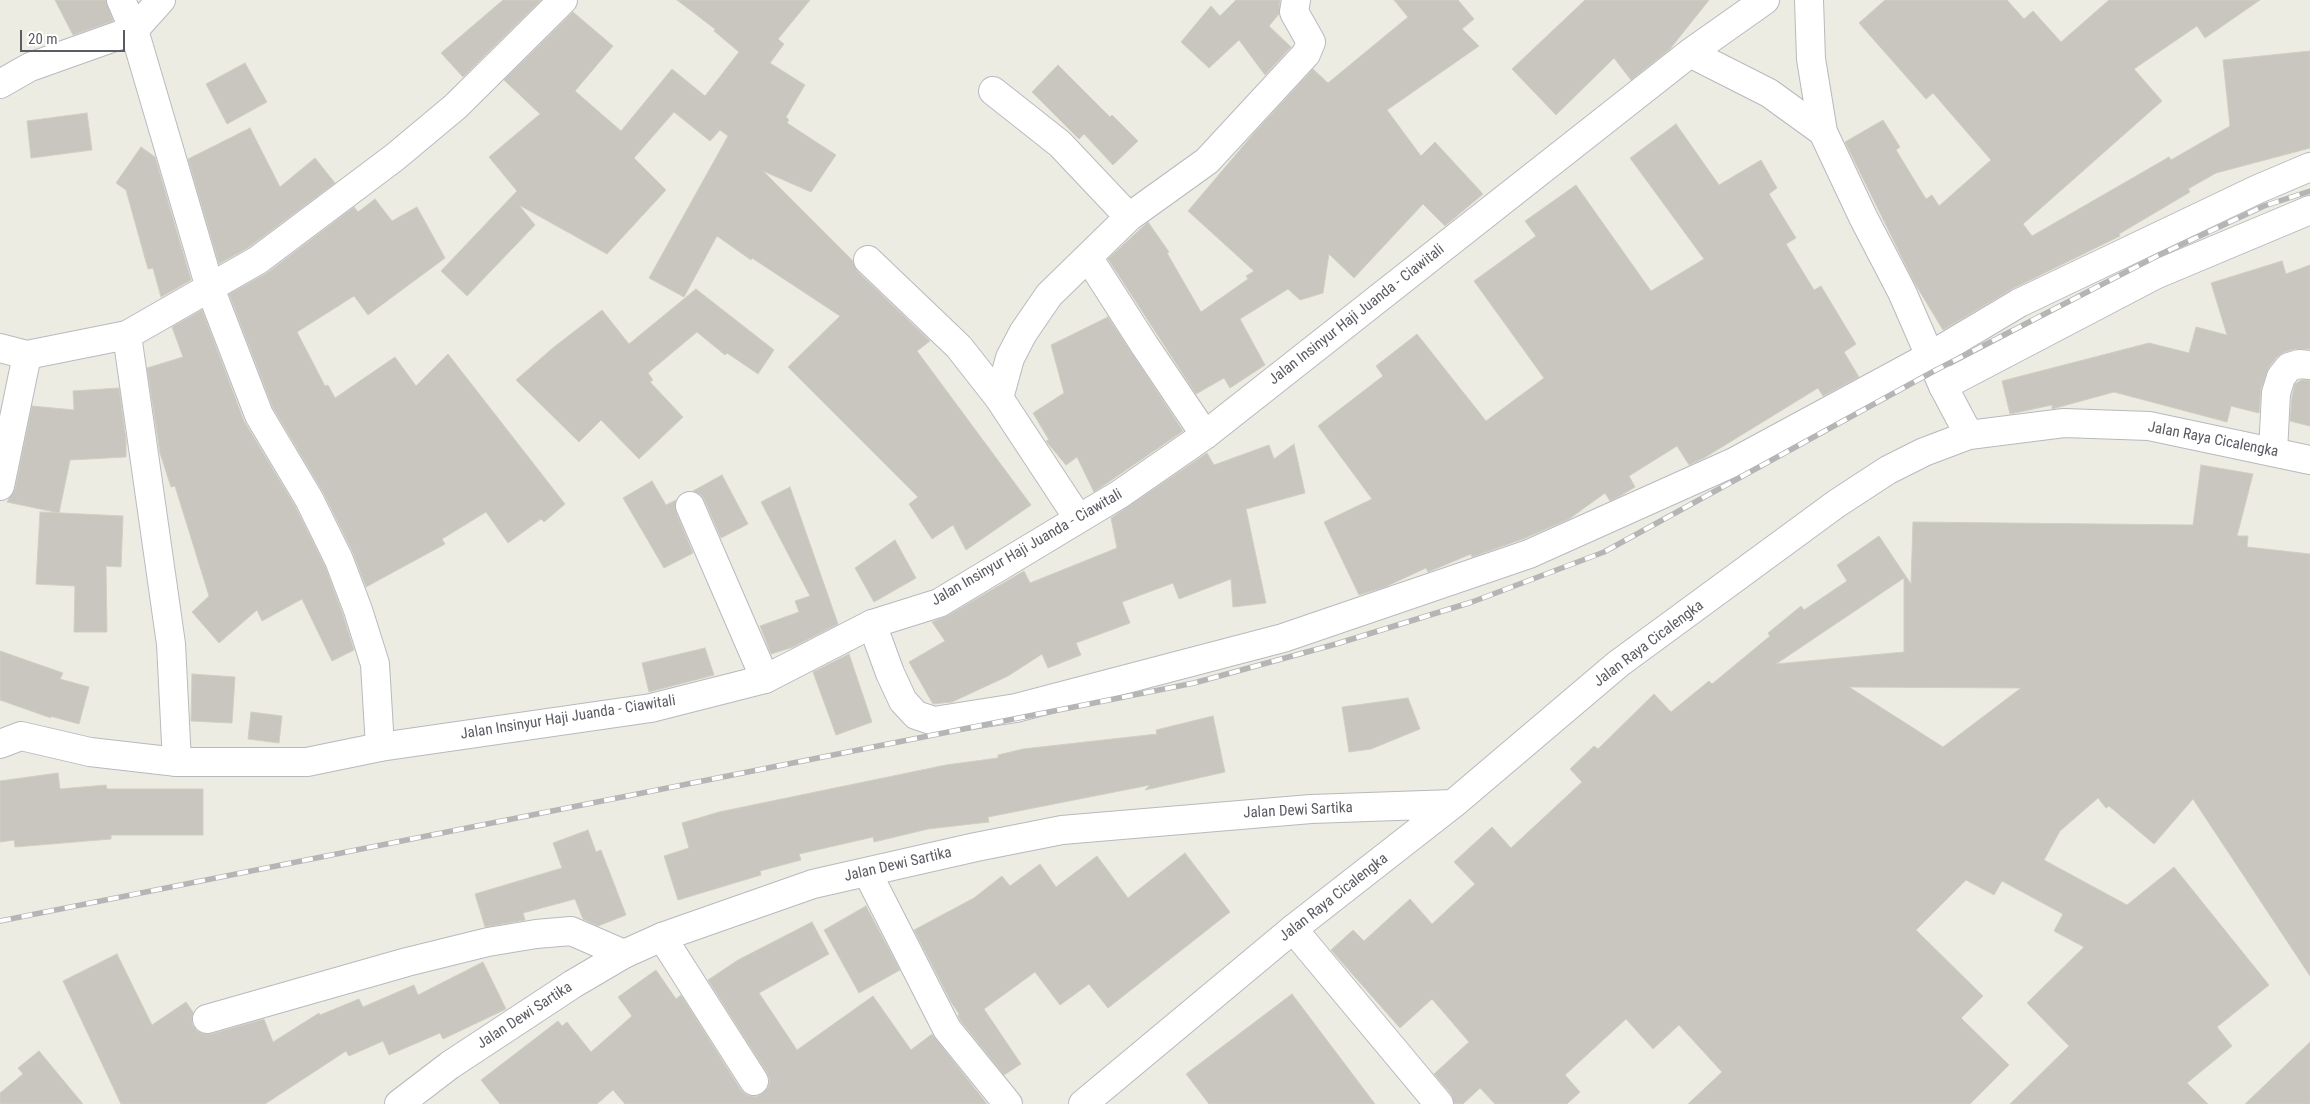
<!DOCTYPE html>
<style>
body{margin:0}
#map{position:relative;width:2310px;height:1104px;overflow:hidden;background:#ecece2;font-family:"Roboto Condensed",sans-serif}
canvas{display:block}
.scale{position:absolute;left:20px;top:30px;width:105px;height:22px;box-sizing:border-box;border:2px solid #5a5c62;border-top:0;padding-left:6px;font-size:15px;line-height:18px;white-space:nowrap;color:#5a5c62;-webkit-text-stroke:4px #fff;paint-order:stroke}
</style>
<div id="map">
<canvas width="2310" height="1104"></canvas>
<div class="scale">20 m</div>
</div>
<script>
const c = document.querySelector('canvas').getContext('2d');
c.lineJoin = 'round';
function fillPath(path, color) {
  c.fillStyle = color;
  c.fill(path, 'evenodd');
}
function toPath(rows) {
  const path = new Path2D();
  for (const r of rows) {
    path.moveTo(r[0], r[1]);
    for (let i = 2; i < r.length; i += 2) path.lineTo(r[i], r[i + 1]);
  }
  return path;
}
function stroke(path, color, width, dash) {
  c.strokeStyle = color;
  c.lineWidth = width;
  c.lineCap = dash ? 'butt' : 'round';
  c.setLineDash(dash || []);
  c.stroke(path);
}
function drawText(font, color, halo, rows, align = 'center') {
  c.font = font + ' "Roboto Condensed",sans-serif';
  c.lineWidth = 4.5;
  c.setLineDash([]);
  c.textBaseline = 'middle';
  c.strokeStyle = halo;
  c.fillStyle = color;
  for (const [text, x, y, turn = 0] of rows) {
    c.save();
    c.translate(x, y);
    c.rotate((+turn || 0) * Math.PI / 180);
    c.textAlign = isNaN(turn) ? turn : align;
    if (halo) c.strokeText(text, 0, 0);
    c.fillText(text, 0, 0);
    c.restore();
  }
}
const building = toPath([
 [55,0,106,0,113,21,73,35,55,0],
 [503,0,541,0,463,77,441,53,503,0],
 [677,0,810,0,778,39,784,44,770,63,805,85,786,117,789,120,787,123,836,155,811,192,763,171,853,261,857,271,930,341,917,351,1031,505,966,550,953,525,932,539,909,504,918,497,788,367,840,316,752,258,751,260,717,236,684,297,649,278,728,136,720,130,710,141,674,112,634,158,666,190,607,254,519,205,535,225,467,296,441,271,517,191,489,157,540,114,504,80,573,12,613,46,575,91,621,131,672,69,705,96,739,52,714,31,715,29,677,0],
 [1236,0,1280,0,1279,14,1269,26,1291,47,1265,75,1239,40,1209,68,1181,42,1211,6,1220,16,1236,0],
 [1394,0,1458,0,1474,19,1462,29,1479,46,1387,110,1421,156,1435,142,1483,194,1445,226,1423,204,1354,278,1329,254,1323,293,1300,300,1288,289,1240,319,1265,365,1230,388,1224,378,1196,394,1108,259,1148,222,1169,252,1167,253,1201,312,1248,279,1246,276,1254,271,1188,211,1255,132,1313,69,1328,83,1408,17,1394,0],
 [1585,0,1709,0,1670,49,1631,80,1614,58,1556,115,1512,69,1585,0],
 [1885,0,2007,0,2024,19,2033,11,2061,42,2109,0,2260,0,2205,38,2197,26,2134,69,2162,101,2023,224,2032,236,2169,157,2171,160,2230,126,2223,60,2310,51,2310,148,2216,173,2188,189,2190,192,2119,234,2120,236,2012,289,1943,330,1914,282,1845,142,1883,120,1900,147,1896,150,1926,199,1932,195,1939,206,1991,160,1933,93,1926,99,1859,23,1885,0],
 [245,63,267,102,227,124,206,84,245,63],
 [1058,65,1110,117,1112,115,1138,141,1113,165,1084,134,1079,139,1032,92,1058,65],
 [87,113,92,150,31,158,27,121,87,113],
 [1676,124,1719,185,1761,160,1777,188,1769,194,1796,238,1786,244,1814,290,1821,286,1856,344,1844,352,1859,377,1823,396,1818,388,1704,458,1689,465,1677,446,1629,476,1635,487,1620,496,1610,501,1605,493,1569,519,1523,539,1472,557,1471,554,1428,572,1426,568,1385,587,1359,595,1324,522,1372,499,1318,426,1383,376,1376,366,1417,334,1486,421,1544,378,1474,281,1536,236,1525,221,1576,185,1651,291,1704,259,1630,158,1676,124],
 [250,128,280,187,315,158,335,183,249,247,219,264,188,159,250,128],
 [141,147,155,157,191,280,161,297,153,268,148,269,126,190,116,183,141,147],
 [375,199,392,221,417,207,445,258,368,315,354,296,297,332,325,386,328,385,335,398,395,357,416,386,448,354,565,504,544,522,541,519,508,543,486,512,442,539,445,544,366,587,353,553,323,492,273,408,229,294,267,273,354,207,358,212,375,199],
 [2282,261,2286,274,2310,265,2310,349,2295,349,2285,352,2277,357,2269,367,2261,389,2259,413,2231,406,2227,422,2114,392,2052,409,2052,405,2010,414,2002,381,2149,343,2189,353,2196,327,2227,335,2211,283,2282,261],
 [696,289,774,350,758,374,727,353,725,355,697,332,648,373,653,380,650,382,683,417,639,459,601,420,579,442,516,380,554,347,602,310,629,344,696,289],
 [202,310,244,421,295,506,325,566,343,615,354,650,332,661,302,599,262,621,257,610,219,643,192,612,209,596,175,486,171,487,160,453,147,368,183,357,172,327,202,310],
 [1108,317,1183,431,1094,492,1077,457,1066,465,1046,441,1049,440,1033,413,1064,393,1051,345,1108,317],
 [2301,380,2310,380,2310,426,2290,421,2292,396,2295,384,2301,380],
 [119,388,126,440,126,457,70,460,59,513,7,502,15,489,32,406,74,410,73,391,119,388],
 [1294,444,1305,493,1246,509,1266,603,1233,607,1231,579,1179,599,1173,583,1122,602,1130,623,1076,643,1081,655,1048,668,1042,654,1008,676,952,702,933,704,909,662,945,641,932,622,947,616,1024,571,1030,583,1117,548,1111,518,1207,453,1214,465,1269,445,1274,459,1294,444],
 [2201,465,2253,474,2237,536,2248,536,2247,547,2310,554,2310,976,2193,799,2154,844,2109,806,2106,808,2098,798,2060,831,2044,860,2127,905,2174,867,2269,985,2217,1027,2232,1046,2187,1083,2208,1104,2010,1104,2069,1046,2027,1003,2084,947,2054,931,2063,914,2002,881,1994,895,1966,880,1916,930,1983,996,1961,1018,2009,1065,1970,1104,1688,1104,1722,1072,1679,1025,1653,1049,1626,1019,1565,1075,1580,1092,1567,1104,1495,1104,1480,1088,1463,1104,1454,1104,1451,1094,1434,1074,1469,1042,1432,999,1400,1028,1331,950,1353,930,1364,941,1410,899,1432,924,1475,884,1454,862,1492,827,1511,848,1582,782,1570,769,1594,746,1598,749,1654,694,1671,712,1709,681,1712,684,1770,636,1768,633,1801,606,1804,610,1847,581,1837,565,1879,536,1911,584,1913,522,2193,525,2201,465],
 [1904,578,1904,652,1776,664,1904,578],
 [1849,687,2021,688,1943,747,1849,687],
 [722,475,748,524,721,538,704,499,700,494,693,491,722,475],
 [652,481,666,505,676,500,676,512,693,553,664,568,623,498,652,481],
 [790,487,838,624,793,647,771,654,760,626,799,612,795,601,810,596,761,502,790,487],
 [40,512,123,516,121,567,106,566,107,632,74,632,75,586,36,584,40,512],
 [895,540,916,578,874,602,855,568,895,540],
 [705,648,714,675,649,692,642,663,705,648],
 [0,651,63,673,60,679,89,687,79,724,50,716,51,718,0,700,0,651],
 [849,654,872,722,836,735,813,672,849,654],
 [192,674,235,677,232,723,191,721,192,674],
 [1408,698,1420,729,1371,749,1349,752,1342,707,1408,698],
 [251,712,282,716,279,743,248,739,251,712],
 [1213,716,1225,772,1145,790,1150,785,988,817,989,822,928,829,874,842,873,837,799,854,801,860,760,871,761,875,678,900,664,856,689,848,682,823,719,812,946,765,998,758,998,755,1023,749,1157,734,1156,730,1213,716],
 [58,773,60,789,106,785,107,789,203,789,203,835,111,835,111,839,15,847,14,840,0,842,0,781,58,773],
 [588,830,596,852,601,850,626,915,598,926,583,919,575,899,523,913,525,920,485,927,475,894,562,868,553,843,588,830],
 [1185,853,1230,912,1108,1008,1089,984,1060,1005,1035,972,984,1009,1021,1064,1004,1075,960,1020,958,1016,959,1014,951,1002,914,930,974,898,1002,876,1010,886,1040,864,1056,887,1097,856,1128,898,1185,853],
 [866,906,900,970,859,993,824,930,866,906],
 [812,922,829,954,759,993,797,1050,873,996,911,1050,932,1034,987,1104,625,1104,613,1090,597,1104,500,1104,481,1080,558,1021,562,1026,567,1022,591,1052,632,1016,618,997,656,970,676,999,681,995,741,1090,747,1095,755,1097,762,1094,768,1088,770,1080,767,1073,708,980,738,960,812,922],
 [117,954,152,1025,186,1002,193,1012,192,1024,197,1031,204,1034,211,1034,264,1019,273,1042,319,1013,320,1015,359,999,363,1007,414,985,418,995,483,962,506,1009,443,1039,440,1033,389,1055,383,1041,349,1056,346,1051,265,1104,121,1104,63,981,117,954],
 [1292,994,1375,1104,1209,1104,1186,1074,1292,994],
 [2310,1042,2310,1104,2245,1104,2310,1042],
 [39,1051,83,1104,0,1104,0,1093,23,1074,18,1068,39,1051]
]);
fillPath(building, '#c8c6bf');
stroke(building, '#d0cfc1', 1);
const street = toPath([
 [121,0,134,30,210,288,259,415,309,499,339,560,358,610,375,664,380,747],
 [0,84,30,67,134,30,161,0],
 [993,91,1060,144,1129,217],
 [1088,257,1145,346,1205,435],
 [868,260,959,347,999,398,1078,518],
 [127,335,171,644,177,762],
 [0,348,27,355,127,335,258,260,395,157,456,106,563,0],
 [1943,386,2155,275,2310,210],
 [999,398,1010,358,1023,333,1049,295,1129,217,1207,161,1306,54,1311,42,1294,12,1296,0],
 [2273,452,2276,393,2281,377,2289,367,2299,364,2310,365],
 [0,486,27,355],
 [690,506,765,679],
 [872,624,890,673,903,701,916,715,934,721,1016,708,1283,638,1529,554,1734,462,1930,356,2019,303,2258,189,2310,167],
 [867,872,947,1029,1008,1104],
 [1293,929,1439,1104],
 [662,937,754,1081],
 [207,1019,407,962,488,942,536,934,571,931,624,954]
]);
const secondary = toPath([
 [1809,0,1811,59,1823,132,1863,217,1902,292,1943,386,1969,435],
 [1690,53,1769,93,1823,132],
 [0,744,21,736,90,752,177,762,307,762,380,747,651,708,765,679,872,624,939,603,1120,494,1205,435,1690,53,1765,0],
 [399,1104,450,1065,573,984,624,954,662,937,813,884,976,847,1062,830,1311,809,1453,804],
 [1083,1104,1293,929,1453,804,1618,664,1836,504,1888,470,1924,452,1969,435,2064,423,2149,426,2310,460]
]);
stroke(street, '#b9bac0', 30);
stroke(secondary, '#b8b9bf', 30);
stroke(street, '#fff', 28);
stroke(secondary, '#fff', 28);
const rail = toPath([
 [0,921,1194,683,1336,644,1472,602,1604,552,1936,370,2157,256,2264,206,2310,191]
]);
stroke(rail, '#b5b5b6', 5.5);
stroke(rail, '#fff', 4, [11]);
drawText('15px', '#5a5c62', '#fff', [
 ["Jalan Insinyur Haji Juanda - Ciawitali",1357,315,-38],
 ["Jalan Raya Cicalengka",2213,440,11],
 ["Jalan Insinyur Haji Juanda - Ciawitali",1027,548,-30],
 ["Jalan Raya Cicalengka",1649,644,-37],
 ["Jalan Insinyur Haji Juanda - Ciawitali",568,718,-9],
 ["Jalan Dewi Sartika",1298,811,-3],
 ["Jalan Dewi Sartika",898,865,-13],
 ["Jalan Raya Cicalengka",1334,898,-38],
 ["Jalan Dewi Sartika",525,1016,-33]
]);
</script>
